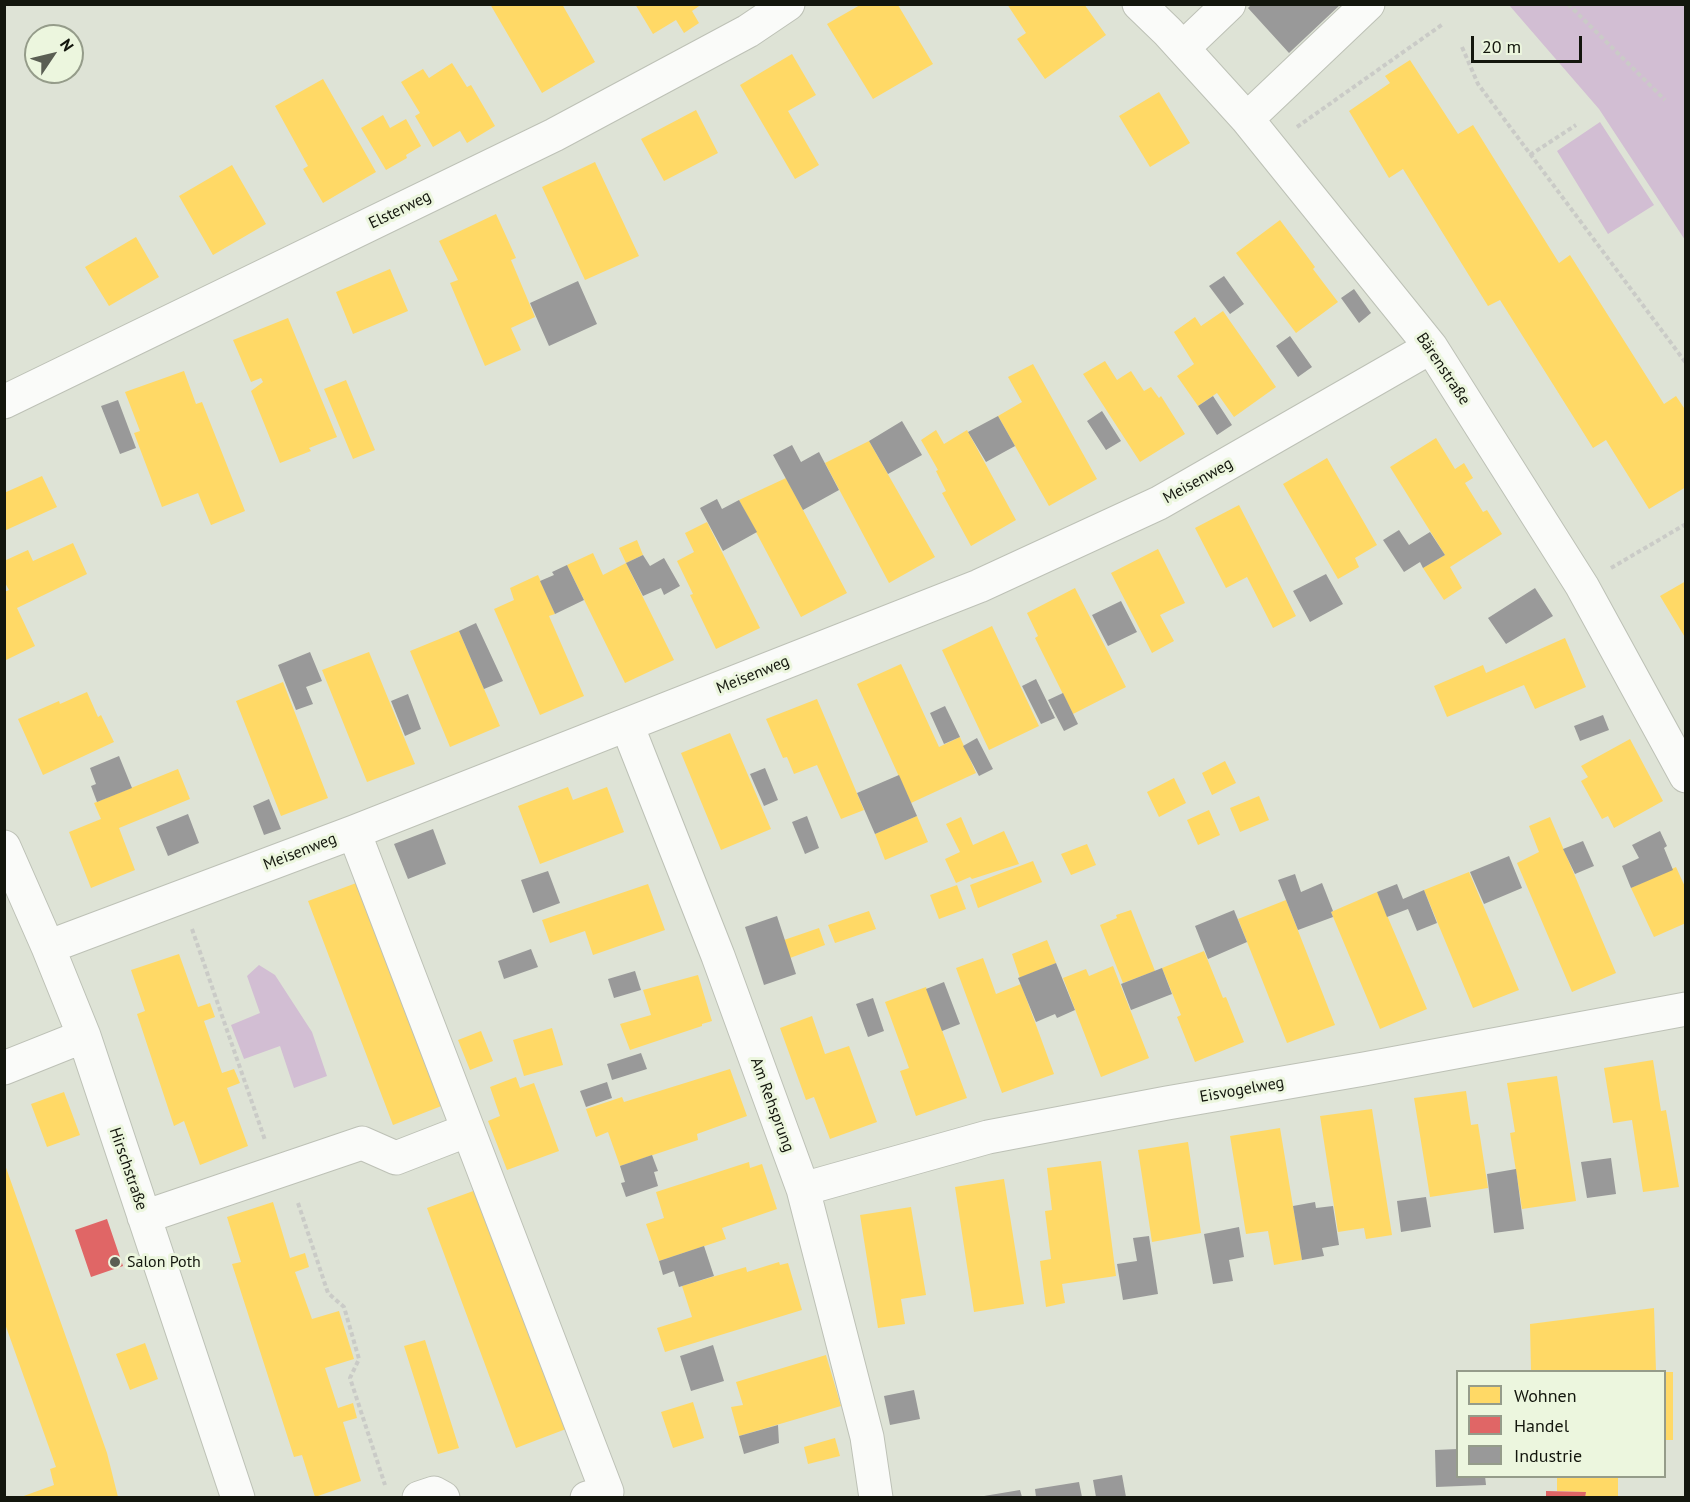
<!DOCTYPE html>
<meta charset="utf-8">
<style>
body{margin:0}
#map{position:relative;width:1690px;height:1502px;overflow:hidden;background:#dee3d6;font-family:"PT Sans",sans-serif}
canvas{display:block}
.frame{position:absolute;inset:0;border:6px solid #13160d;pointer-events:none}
.legend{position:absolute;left:1456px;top:1370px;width:210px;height:108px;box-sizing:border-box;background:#ecf6de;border:2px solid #959c8a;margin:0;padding:8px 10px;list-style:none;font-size:18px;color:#13160d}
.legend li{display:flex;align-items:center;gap:12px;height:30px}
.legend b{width:30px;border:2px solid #959c8a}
.north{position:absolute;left:24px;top:24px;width:60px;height:60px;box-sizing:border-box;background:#ecf6de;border:2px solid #959c8a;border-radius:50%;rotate:55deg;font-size:16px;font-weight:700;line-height:24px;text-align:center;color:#13160d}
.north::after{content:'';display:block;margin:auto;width:21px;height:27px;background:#5a5e53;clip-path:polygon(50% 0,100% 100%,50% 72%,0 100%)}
.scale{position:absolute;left:1471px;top:36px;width:111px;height:27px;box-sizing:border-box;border:3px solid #13160d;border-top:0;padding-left:8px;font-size:18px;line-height:21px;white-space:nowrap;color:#13160d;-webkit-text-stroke:4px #ecf6de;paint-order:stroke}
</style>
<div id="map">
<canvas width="1690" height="1502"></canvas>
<div class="frame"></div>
<ul class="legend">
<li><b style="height:16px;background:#ffd966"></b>Wohnen</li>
<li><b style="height:16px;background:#e06666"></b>Handel</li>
<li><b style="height:16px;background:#999"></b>Industrie</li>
</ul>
<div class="north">N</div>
<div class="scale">20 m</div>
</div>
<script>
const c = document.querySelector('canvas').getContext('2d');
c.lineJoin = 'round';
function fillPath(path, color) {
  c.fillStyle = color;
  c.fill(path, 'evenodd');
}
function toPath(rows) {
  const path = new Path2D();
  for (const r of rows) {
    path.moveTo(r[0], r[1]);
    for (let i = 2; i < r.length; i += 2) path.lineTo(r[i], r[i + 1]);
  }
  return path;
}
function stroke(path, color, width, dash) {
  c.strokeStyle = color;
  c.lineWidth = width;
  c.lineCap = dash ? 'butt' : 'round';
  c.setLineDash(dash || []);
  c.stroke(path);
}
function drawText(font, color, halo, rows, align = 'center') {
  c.font = font + ' "PT Sans",sans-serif';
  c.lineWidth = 6;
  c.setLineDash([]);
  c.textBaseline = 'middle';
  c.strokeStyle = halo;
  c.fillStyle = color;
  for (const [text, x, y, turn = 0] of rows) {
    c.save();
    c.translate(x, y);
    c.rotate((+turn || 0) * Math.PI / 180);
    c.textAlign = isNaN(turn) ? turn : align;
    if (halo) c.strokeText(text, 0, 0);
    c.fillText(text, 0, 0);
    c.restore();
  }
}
fillPath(toPath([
 [1509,5,1685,5,1685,240,1599,109],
 [1600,122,1654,205,1608,234,1557,151],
 [259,965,275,975,312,1032,327,1076,294,1088,280,1046,244,1059,231,1025,260,1013,247,976]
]), '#d2bed3');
fillPath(toPath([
 [490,4,562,4,595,62,542,93],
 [635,4,702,4,692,11,699,23,684,33,676,20,653,34],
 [1007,4,1084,4,1106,35,1045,79,1017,39,1026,33],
 [860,5,898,5,933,64,873,99,827,24],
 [792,54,816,95,788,111,819,165,795,179,740,85],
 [1410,60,1458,134,1473,125,1559,263,1570,255,1664,404,1676,396,1686,411,1686,487,1649,509,1606,440,1593,448,1500,300,1488,306,1403,169,1389,178,1349,111,1390,83,1385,76],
 [452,63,467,87,471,85,495,126,467,143,460,131,433,147,415,116,420,113,401,82,423,69,429,78],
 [323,79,376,172,323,203,303,169,308,166,275,106],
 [1159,92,1190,143,1150,167,1119,116],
 [696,110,718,153,664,181,641,139],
 [383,115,390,128,406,119,421,146,406,155,407,158,386,170,361,128],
 [595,162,639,256,585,280,542,187],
 [232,165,266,224,213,255,179,196],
 [496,214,516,258,511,260,535,317,511,328,521,350,485,366,450,283,458,280,439,241],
 [1280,220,1315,267,1313,269,1338,302,1296,333,1236,253],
 [136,237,159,277,109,306,85,267],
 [390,269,408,311,353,334,336,292],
 [1223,311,1276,387,1234,417,1217,393,1198,406,1177,376,1194,364,1174,332,1195,317,1201,326],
 [288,318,337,437,309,448,311,451,280,463,251,391,263,382,261,378,251,382,233,340],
 [1105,361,1117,380,1131,371,1144,391,1151,387,1159,398,1161,396,1185,434,1140,462,1083,374],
 [1033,364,1097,479,1049,506,998,416,1022,402,1008,377],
 [184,371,196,404,202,402,245,511,211,525,198,493,162,507,134,433,140,431,125,392],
 [346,380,375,450,353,459,324,389],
 [936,430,944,444,967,430,1016,520,971,546,942,493,946,491,936,471,938,470,921,440],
 [1436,438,1455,469,1464,463,1473,478,1465,483,1483,512,1487,510,1502,534,1450,567,1462,588,1444,600,1423,568,1445,555,1390,467],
 [869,441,935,557,889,583,825,463],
 [1327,458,1377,545,1355,558,1359,567,1338,579,1283,484],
 [42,476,57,507,4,531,4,493],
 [786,478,847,593,801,617,739,500],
 [1239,505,1296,616,1273,628,1247,577,1226,588,1195,528],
 [707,522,760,628,716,649,690,595,693,594,677,561,694,552,685,533],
 [637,540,643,555,626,563,619,548],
 [73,543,87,574,17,608,35,646,4,661,4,592,9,590,4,581,4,561,28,550,33,561],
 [1158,549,1185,603,1160,615,1174,641,1152,653,1111,573],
 [593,553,603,575,626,563,674,660,625,683,567,565],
 [538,575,555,614,549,616,584,696,540,715,494,609,514,600,510,588],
 [1686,581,1686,639,1660,596],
 [1075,588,1126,687,1073,714,1035,638,1038,636,1027,613],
 [992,626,1039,726,989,750,942,650],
 [459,631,500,726,450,747,410,651],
 [1565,638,1586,687,1535,709,1524,685,1447,717,1434,686,1483,665,1486,673],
 [369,652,415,764,367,782,322,670],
 [901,664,939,747,960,737,976,773,911,803,857,684],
 [283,682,328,798,281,816,236,701],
 [87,692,98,717,101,715,114,742,43,775,18,719,59,701,60,704],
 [817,699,864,810,841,819,817,765,794,774,787,757,783,758,766,719],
 [730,733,771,829,721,850,681,753],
 [1630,739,1663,801,1614,828,1608,816,1602,819,1581,781,1588,777,1581,766],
 [1225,761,1236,783,1212,795,1202,773],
 [178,769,190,799,119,828,135,870,91,888,69,832,101,819,94,803],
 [1174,778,1186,803,1159,817,1147,792],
 [568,787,573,800,607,787,624,832,540,864,518,806],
 [1259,796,1269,820,1240,832,1230,808],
 [1209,810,1220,835,1198,845,1187,820],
 [917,816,928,842,885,860,875,834],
 [961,817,973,845,1004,831,1019,864,972,879,970,877,956,883,945,859,960,852,946,824],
 [1550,817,1616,973,1572,992,1517,863,1539,852,1529,826],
 [1087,844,1096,865,1071,875,1061,854],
 [1033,861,1042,882,978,908,970,885],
 [1676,867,1686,889,1686,923,1654,937,1631,888],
 [1469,872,1519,990,1473,1008,1424,890],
 [359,882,444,1105,393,1125,308,901],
 [648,884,665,930,593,955,585,931,550,943,542,920],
 [957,885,966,909,939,919,930,895],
 [1377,892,1427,1009,1380,1029,1331,912],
 [1286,900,1335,1025,1287,1043,1238,919],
 [1131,910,1155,971,1123,983,1100,925,1117,918,1116,915],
 [869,911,876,929,835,943,828,925],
 [819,928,825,945,790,958,784,940],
 [1047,940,1056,963,1020,978,1012,954],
 [1204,951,1223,998,1226,997,1244,1042,1195,1062,1177,1017,1181,1015,1162,968],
 [179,954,198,1007,210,1003,215,1017,204,1021,222,1073,234,1069,240,1083,227,1088,248,1146,200,1165,184,1121,174,1126,137,1014,145,1011,131,970],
 [983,958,996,994,1021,984,1054,1074,1002,1093,956,968],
 [1113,966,1149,1058,1101,1077,1063,978,1086,969,1089,976],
 [698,975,712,1021,702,1024,702,1026,630,1050,620,1024,651,1015,643,990],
 [926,987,967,1098,916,1116,900,1071,909,1068,885,1002],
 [812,1016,825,1054,849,1046,877,1122,830,1139,814,1097,806,1100,780,1028],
 [552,1028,563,1065,524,1076,513,1040],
 [481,1031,493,1061,470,1070,458,1040],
 [1653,1060,1661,1111,1666,1110,1679,1187,1643,1192,1632,1120,1613,1123,1604,1068],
 [730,1069,747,1116,697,1134,698,1140,620,1166,608,1132,596,1137,586,1109,622,1097,624,1102],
 [1557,1076,1576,1201,1522,1209,1510,1133,1515,1132,1507,1083],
 [516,1077,520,1088,534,1083,559,1151,507,1170,488,1121,500,1116,490,1087],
 [1466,1091,1471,1125,1478,1124,1488,1188,1430,1197,1414,1098],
 [64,1092,80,1135,47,1147,31,1104],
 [1372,1109,1392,1235,1366,1239,1364,1228,1338,1232,1320,1116],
 [1280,1128,1302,1260,1274,1265,1268,1231,1246,1234,1230,1136],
 [1188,1142,1201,1233,1152,1242,1138,1150],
 [1101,1161,1116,1276,1062,1284,1065,1303,1046,1307,1040,1261,1051,1259,1045,1211,1052,1210,1047,1168],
 [4,1162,107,1453,118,1497,21,1497,54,1485,50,1469,56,1467,4,1321],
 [749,1162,750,1168,762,1164,777,1209,722,1228,726,1239,659,1261,646,1224,664,1218,656,1192],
 [1004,1179,1024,1304,974,1312,955,1187],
 [476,1190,566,1429,516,1448,427,1208],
 [273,1202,290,1258,305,1253,309,1267,295,1272,312,1319,339,1311,354,1359,325,1368,338,1408,353,1403,357,1418,343,1422,361,1481,315,1497,302,1455,294,1457,232,1264,241,1262,227,1217],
 [911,1207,926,1295,901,1299,905,1324,878,1328,860,1215],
 [779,1262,780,1265,788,1263,802,1310,665,1352,657,1328,692,1317,682,1286,746,1267,747,1272],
 [1654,1308,1656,1371,1531,1371,1530,1324],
 [425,1340,459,1448,438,1454,404,1346],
 [145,1343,158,1379,130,1390,116,1354],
 [826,1355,841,1406,739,1436,731,1407,743,1405,736,1382],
 [1665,1372,1673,1372,1673,1440,1665,1440],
 [693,1402,704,1438,673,1448,661,1412],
 [835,1438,840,1456,808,1464,804,1447],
 [1557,1476,1618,1476,1618,1497,1585,1497,1586,1492,1557,1491]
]), '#ffd966');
fillPath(toPath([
 [107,1219,123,1266,91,1277,75,1230],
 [1546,1491,1586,1492,1585,1498,1546,1498]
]), '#e06666');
fillPath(toPath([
 [1252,4,1341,4,1289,53,1248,8],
 [1224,276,1244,304,1230,314,1209,286],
 [578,281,597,324,549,346,530,303],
 [1354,289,1371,313,1359,323,1341,298],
 [1290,336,1312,367,1298,377,1276,346],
 [1213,396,1232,425,1217,435,1198,406],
 [118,400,136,448,120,454,101,406],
 [1102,411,1121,441,1106,450,1087,421],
 [998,416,1015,446,986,462,968,432],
 [902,421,922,455,888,474,869,441],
 [792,445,801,462,819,452,839,490,803,510,773,455],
 [717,499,722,509,739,500,757,532,723,551,700,508],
 [1399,530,1409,545,1430,532,1445,555,1423,568,1420,562,1404,572,1383,540],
 [643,555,650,566,664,558,680,586,664,595,661,588,643,596,626,563],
 [567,565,584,600,555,614,540,581,554,575,552,572],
 [1326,574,1343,604,1310,622,1293,591],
 [1535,588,1553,616,1506,644,1488,618],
 [1121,601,1137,632,1108,646,1092,615],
 [476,623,503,681,484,689,459,631],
 [310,652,322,681,306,687,313,704,296,710,278,665],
 [1036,679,1055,718,1041,724,1022,686],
 [1063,693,1078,724,1064,731,1048,700],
 [408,694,421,729,405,736,391,701],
 [945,706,960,737,944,744,930,713],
 [1603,715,1609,730,1580,741,1574,726],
 [977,738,993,769,979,776,963,746],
 [119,756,132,788,97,802,91,786,96,784,90,768],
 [765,768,778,800,764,806,750,774],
 [899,775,917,816,875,834,857,793],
 [269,799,281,829,264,835,253,806],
 [188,814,199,843,168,856,156,827],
 [807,816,819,848,805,854,792,822],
 [433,829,446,864,408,879,394,844],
 [1660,831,1667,846,1664,848,1673,870,1631,888,1622,866,1639,858,1632,845],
 [1583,841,1594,866,1575,874,1563,849],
 [1509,856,1522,888,1484,904,1470,872],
 [548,871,560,903,533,913,521,880],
 [1295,874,1301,892,1322,883,1333,911,1331,912,1333,917,1298,930,1278,880],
 [1397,884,1403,899,1424,890,1437,923,1417,931,1408,909,1387,917,1377,892],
 [1234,910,1247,942,1208,959,1195,926],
 [777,916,796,974,764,985,745,927],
 [531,949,538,967,504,979,498,961],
 [1056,963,1075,1010,1057,1018,1055,1014,1036,1022,1018,978],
 [1162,968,1172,994,1131,1010,1121,984],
 [635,971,641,990,614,998,608,979],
 [944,982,960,1024,942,1031,926,989],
 [873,998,884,1031,868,1037,856,1004],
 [641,1053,647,1069,612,1080,607,1064],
 [607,1082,612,1098,586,1107,580,1091],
 [652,1155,658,1171,654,1172,658,1186,626,1197,621,1183,625,1182,620,1166],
 [1611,1158,1616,1194,1587,1198,1581,1162],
 [1516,1169,1524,1229,1494,1233,1487,1174],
 [1426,1197,1431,1227,1401,1232,1397,1201],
 [1315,1202,1316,1208,1333,1206,1339,1245,1322,1248,1324,1256,1302,1260,1293,1206],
 [1239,1227,1244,1257,1229,1260,1233,1281,1213,1284,1204,1234],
 [1149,1236,1158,1294,1123,1300,1117,1264,1137,1261,1133,1238],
 [704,1246,714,1276,679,1287,674,1271,663,1275,659,1261],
 [713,1345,724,1381,691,1391,680,1356],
 [914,1390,920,1419,890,1425,884,1396],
 [778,1425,779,1443,744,1454,739,1436],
 [1458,1449,1458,1476,1485,1476,1486,1485,1436,1487,1435,1450],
 [1122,1475,1126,1497,1096,1497,1093,1480],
 [1079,1482,1082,1497,1036,1497,1035,1489],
 [1020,1490,1022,1497,984,1497,984,1496]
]), '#999');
const minor = toPath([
 [1139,4,1168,32,1247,119,1431,347,1582,586,1686,776],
 [1183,48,1229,4],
 [1247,119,1368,4],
 [4,402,554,135,748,31,788,4],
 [627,725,718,956,803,1189,867,1437,876,1498],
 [354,832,607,1492,587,1498],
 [4,847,48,947,84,1036,238,1498],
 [48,947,354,832,979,586,1159,503,1431,347],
 [4,1068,84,1036],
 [803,1189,988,1137,1167,1103,1364,1069,1686,1009],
 [144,1217,362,1143,396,1158,468,1130],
 [419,1498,434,1493,443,1498]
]);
stroke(minor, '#bdc1b6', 35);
stroke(toPath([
 [1568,4,1665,100],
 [1462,47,1478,84,1686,363],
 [1297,127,1443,24],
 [1530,155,1576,125],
 [1611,568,1686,524],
 [192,929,265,1140],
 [298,1203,328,1293,344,1307,359,1359,350,1378,385,1485]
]), '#cacbc7', 4, [4.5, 3]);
stroke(minor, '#fafbf9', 33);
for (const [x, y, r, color] of [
 [115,1262,6,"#5a5e53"]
]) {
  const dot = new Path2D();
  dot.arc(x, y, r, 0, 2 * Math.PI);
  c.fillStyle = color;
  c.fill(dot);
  stroke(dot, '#ecf6de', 2);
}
drawText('16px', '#13160d', '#ecf6de', [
 ["Elsterweg",400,210,-26],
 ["Bärenstraße",1443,369,56],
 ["Meisenweg",1198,481,-29],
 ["Meisenweg",753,675,-22],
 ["Meisenweg",300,852,-21],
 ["Eisvogelweg",1242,1090,-10],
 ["Am Rehsprung",772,1105,70],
 ["Hirschstraße",128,1169,71]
]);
drawText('16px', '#13160d', '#ecf6de', [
 ["Salon Poth",127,1262]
], 'left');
</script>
